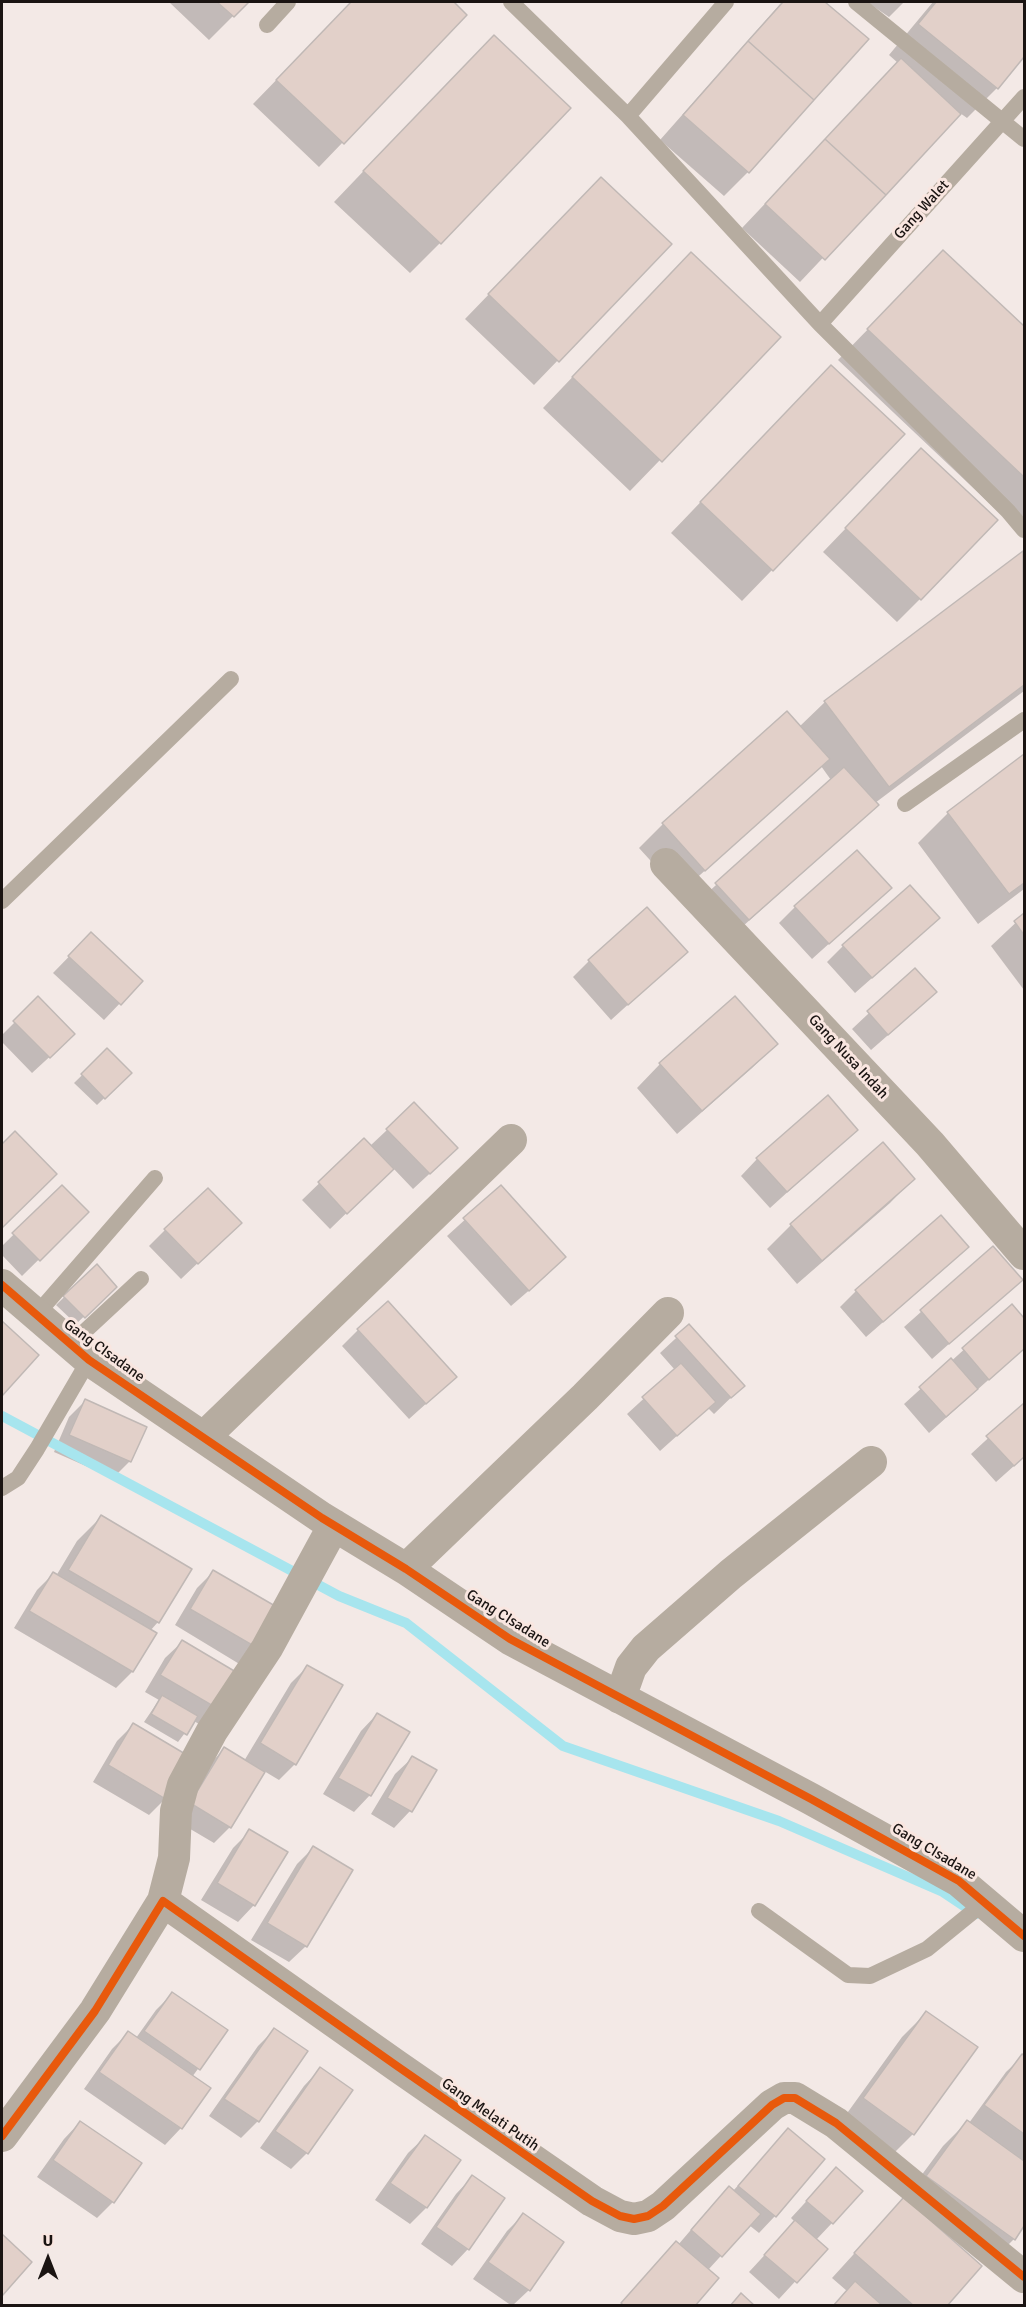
<!DOCTYPE html>
<style>
body{margin:0}
#map{position:relative;width:1026px;height:2307px;overflow:hidden;background:#f3e9e6;font-family:Signika,sans-serif}
canvas{display:block}
.frame{position:absolute;inset:0;border:3px solid #1a1412;pointer-events:none}
.north{position:absolute;left:18px;top:2229px;width:60px;height:60px;-webkit-text-stroke:4px #f9e6e0;paint-order:stroke;rotate:0deg;font-size:16px;font-weight:700;line-height:24px;text-align:center;color:#1a1412}
.north::after{content:'';display:block;margin:auto;width:21px;height:27px;background:#1a1412;clip-path:polygon(50% 0,100% 100%,50% 72%,0 100%)}
</style>
<div id="map">
<canvas width="1026" height="2307"></canvas>
<div class="frame"></div>
<div class="north">U</div>
</div>
<script>
const c = document.querySelector('canvas').getContext('2d');
c.lineJoin = 'round';
function fillPath(path, color) {
  c.fillStyle = color;
  c.fill(path, 'evenodd');
}
function toPath(rows) {
  const path = new Path2D();
  for (const r of rows) {
    path.moveTo(r[0], r[1]);
    for (let i = 2; i < r.length; i += 2) path.lineTo(r[i], r[i + 1]);
  }
  return path;
}
function stroke(path, color, width, dash) {
  c.strokeStyle = color;
  c.lineWidth = width;
  c.lineCap = dash ? 'butt' : 'round';
  c.setLineDash(dash || []);
  c.stroke(path);
}
function drawText(font, color, halo, rows, align = 'center') {
  c.font = font + ' Signika,sans-serif';
  c.lineWidth = 6;
  c.setLineDash([]);
  c.textBaseline = 'middle';
  c.strokeStyle = halo;
  c.fillStyle = color;
  for (const [text, x, y, turn = 0] of rows) {
    c.save();
    c.translate(x, y);
    c.rotate((+turn || 0) * Math.PI / 180);
    c.textAlign = isNaN(turn) ? turn : align;
    if (halo) c.strokeText(text, 0, 0);
    c.fillText(text, 0, 0);
    c.restore();
  }
}
fillPath(toPath([
 [169,2,247,2,209,40],
 [352,2,451,2,465,15,319,167,253,104],
 [782,2,823,2,866,40,748,172,724,196,660,140],
 [867,2,904,2,889,17],
 [933,2,1024,2,1024,55,997,88,967,118,960,113,800,282,742,228,898,63,889,55],
 [463,67,440,243,410,273,334,202],
 [577,203,670,244,534,385,465,319],
 [943,252,1024,328,1024,536,838,360],
 [661,284,779,337,630,491,543,408],
 [801,397,772,570,742,601,671,533],
 [898,474,920,599,897,622,823,552],
 [1023,553,1024,556,1024,691,875,803,877,805,853,828,724,943,692,907,831,780,821,766,680,893,639,848,663,824,787,713,799,727,825,702],
 [1024,756,1024,889,978,924,918,843,948,813],
 [873,904,812,959,779,923,795,907],
 [1024,915,1024,990,991,946],
 [91,934,141,981,104,1020,53,973],
 [922,934,855,993,827,962,843,946],
 [686,952,611,1020,573,977,589,961],
 [915,970,919,1008,871,1050,852,1029],
 [38,999,57,1050,32,1073,2,1042,2,1035],
 [776,1044,752,1068,677,1134,637,1088,660,1064],
 [107,1051,130,1073,97,1105,74,1083],
 [387,1130,440,1164,413,1189,393,1168,330,1229,302,1200,364,1140,370,1146],
 [856,1130,770,1208,741,1176,757,1159],
 [15,1133,55,1174,2,1226,2,1146],
 [883,1144,913,1179,890,1203,797,1284,767,1249,791,1225],
 [62,1187,87,1212,22,1276,2,1255,2,1246],
 [501,1187,548,1274,511,1306,447,1236],
 [165,1230,223,1239,181,1279,149,1246],
 [993,1248,1021,1280,932,1359,904,1327],
 [951,1263,866,1337,840,1307,856,1291],
 [96,1266,115,1287,76,1324,56,1305],
 [1012,1306,1024,1321,1024,1348,929,1433,904,1404],
 [2,1323,37,1355,2,1394],
 [689,1326,743,1386,714,1414,708,1408,660,1451,627,1414,675,1370,660,1353],
 [358,1330,438,1393,409,1419,342,1346],
 [85,1401,130,1461,113,1478,54,1452,69,1417],
 [1024,1405,1024,1457,996,1482,971,1454],
 [101,1517,190,1569,158,1622,150,1631,132,1672,116,1688,14,1628,37,1590,53,1574,56,1576,77,1541],
 [213,1572,280,1611,241,1665,175,1625,197,1588],
 [182,1642,239,1675,202,1726,194,1721,178,1742,144,1722,159,1700,145,1692,165,1658],
 [307,1667,295,1764,279,1780,264,1771,230,1827,214,1843,175,1820,208,1766,224,1749,244,1761,291,1683],
 [377,1714,408,1733,370,1795,354,1812,323,1794,361,1731],
 [133,1725,165,1799,149,1815,93,1782,117,1741],
 [412,1758,435,1771,410,1811,394,1828,371,1814,395,1774],
 [250,1831,254,1905,238,1922,201,1900,233,1848],
 [313,1848,306,1946,289,1962,251,1940,297,1864],
 [172,1994,226,2031,192,2077,209,2088,181,2128,165,2145,84,2089,112,2049,128,2033,136,2038,156,2010],
 [926,2013,913,2134,889,2158,840,2123,902,2037],
 [274,2030,306,2052,258,2121,241,2138,209,2116,258,2046],
 [1023,2056,1024,2057,1024,2224,1014,2239,990,2263,934,2223,945,2306,833,2306,847,2291,832,2278,904,2199,943,2146,967,2122,969,2123,1006,2072],
 [320,2069,307,2153,291,2169,260,2148,304,2086],
 [80,2122,113,2202,97,2218,37,2177,64,2139],
 [788,2130,775,2216,759,2233,749,2225,708,2270,693,2306,619,2306,660,2259,678,2245,713,2204,733,2191],
 [425,2137,459,2160,426,2208,410,2224,375,2200,408,2153],
 [836,2169,832,2223,816,2240,825,2249,779,2299,749,2272,795,2222,791,2218],
 [472,2177,503,2198,468,2249,452,2266,421,2244,456,2194],
 [523,2215,529,2290,512,2306,473,2279,507,2231],
 [2,2236,30,2262,2,2294]
]), '#0003');
stroke(toPath([
 [2,1416,339,1596,406,1623,563,1746,779,1821,943,1892,976,1914]
]), '#a7e5ee', 10);
const building = toPath([
 [217,2,249,2,234,17,217,2],
 [351,2,454,2,467,15,344,144,276,80,351,2],
 [783,2,825,2,869,39,814,100,748,41,783,2],
 [936,2,1024,2,1024,57,998,89,918,24,936,2],
 [494,35,571,108,441,244,363,171,494,35],
 [748,41,814,100,749,173,683,115,748,41],
 [901,58,961,114,886,195,825,139,901,58],
 [825,139,886,195,825,260,765,204,825,139],
 [601,177,672,244,559,362,488,294,601,177],
 [943,250,1024,326,1024,477,867,329,943,250],
 [691,252,781,337,662,462,572,377,691,252],
 [831,365,905,434,773,571,700,502,831,365],
 [921,448,998,520,921,600,845,528,921,448],
 [1023,551,1024,685,889,787,824,701,1023,551],
 [787,711,830,759,705,871,662,823,787,711],
 [1024,754,1024,883,1009,894,947,812,1024,754],
 [844,767,879,805,749,920,715,883,844,767],
 [857,850,892,888,829,944,794,906,857,850],
 [910,885,940,918,872,978,842,945,910,885],
 [647,907,688,952,628,1005,588,960,647,907],
 [1024,913,1024,935,1014,921,1024,913],
 [91,932,143,981,121,1005,68,956,91,932],
 [915,968,937,992,888,1035,867,1011,915,968],
 [38,996,75,1034,50,1058,13,1021,38,996],
 [735,996,778,1044,702,1111,659,1063,735,996],
 [107,1048,132,1073,105,1099,81,1074,107,1048],
 [828,1095,858,1130,787,1192,756,1158,828,1095],
 [414,1102,458,1148,430,1174,386,1129,414,1102],
 [15,1131,57,1174,2,1228,2,1144,15,1131],
 [364,1138,394,1169,347,1214,318,1182,364,1138],
 [883,1142,915,1179,822,1261,790,1224,883,1142],
 [62,1185,89,1212,40,1261,12,1233,62,1185],
 [501,1185,566,1257,529,1291,463,1218,501,1185],
 [208,1188,242,1223,198,1264,164,1229,208,1188],
 [941,1215,969,1247,883,1322,855,1290,941,1215],
 [993,1246,1023,1280,949,1344,920,1310,993,1246],
 [97,1264,117,1287,85,1318,63,1296,97,1264],
 [388,1301,457,1377,426,1404,357,1329,388,1301],
 [1012,1304,1024,1318,1024,1349,989,1380,962,1348,1012,1304],
 [2,1321,39,1355,2,1396,2,1321],
 [689,1324,745,1386,731,1398,675,1336,689,1324],
 [951,1358,978,1389,946,1417,919,1387,951,1358],
 [681,1363,716,1402,677,1436,642,1397,681,1363],
 [85,1399,147,1427,131,1462,69,1435,85,1399],
 [1024,1403,1024,1457,1014,1466,986,1436,1024,1403],
 [101,1515,192,1569,159,1623,68,1570,101,1515],
 [213,1570,282,1610,259,1649,190,1609,213,1570],
 [53,1572,157,1633,133,1672,29,1611,53,1572],
 [182,1640,241,1675,220,1710,160,1675,182,1640],
 [307,1665,343,1685,296,1765,260,1743,307,1665],
 [162,1695,198,1716,187,1735,151,1714,162,1695],
 [377,1713,410,1732,371,1796,338,1778,377,1713],
 [133,1723,192,1758,167,1800,108,1765,133,1723],
 [224,1747,265,1772,231,1828,190,1803,224,1747],
 [412,1756,437,1770,412,1812,387,1798,412,1756],
 [249,1829,288,1852,255,1906,217,1883,249,1829],
 [313,1846,353,1870,307,1947,267,1923,313,1846],
 [172,1992,228,2030,200,2070,144,2031,172,1992],
 [926,2011,978,2047,914,2135,863,2098,926,2011],
 [274,2028,308,2051,259,2122,224,2099,274,2028],
 [128,2031,211,2088,182,2129,99,2072,128,2031],
 [1022,2054,1024,2055,1024,2134,984,2105,1022,2054],
 [320,2067,353,2090,308,2154,275,2131,320,2067],
 [967,2120,1024,2161,1024,2226,1015,2240,926,2176,967,2120],
 [80,2121,142,2163,114,2203,53,2160,80,2121],
 [788,2128,825,2159,776,2217,738,2186,788,2128],
 [425,2135,461,2160,427,2208,390,2183,425,2135],
 [836,2167,863,2191,833,2224,806,2201,836,2167],
 [472,2175,505,2198,469,2250,436,2227,472,2175],
 [729,2186,761,2214,722,2257,691,2230,729,2186],
 [904,2197,982,2266,947,2306,914,2306,854,2253,904,2197],
 [523,2213,564,2242,530,2291,488,2262,523,2213],
 [795,2220,828,2249,797,2283,764,2255,795,2220],
 [2,2234,32,2262,2,2296,2,2234],
 [676,2241,719,2278,695,2306,624,2306,621,2303,676,2241],
 [855,2281,883,2306,833,2306,855,2281],
 [741,2293,755,2306,730,2306,741,2293]
]);
fillPath(building, '#e2d0c9');
stroke(building, '#c0b8b5', 1.5);
stroke(toPath([
 [511,2,628,116,820,324,1008,511,1024,530],
 [856,2,1024,139],
 [267,25,288,2],
 [628,116,726,2],
 [820,324,1024,97],
 [905,804,1024,720],
 [2,901,231,679],
 [36,1315,155,1178],
 [70,1345,141,1279],
 [2,1488,18,1478,37,1449,89,1360],
 [759,1911,848,1975,870,1976,927,1949,975,1910,983,1899]
]), '#b6aca0', 16);
stroke(toPath([
 [666,864,930,1144,1024,1254],
 [2,1285,89,1360,322,1518,406,1569,510,1639,811,1799,959,1881,1024,1936],
 [204,1437,511,1140],
 [406,1569,585,1397,668,1313],
 [620,1698,631,1667,646,1648,731,1574,871,1462],
 [163,1901,174,1858,176,1811,183,1785,212,1731,267,1648,334,1525],
 [2,2136,95,2011,163,1901,397,2066,592,2201,620,2216,634,2219,648,2216,663,2206,772,2105,784,2098,795,2098,836,2123,1024,2277]
]), '#b6aca0', 32);
stroke(toPath([
 [2,1285,89,1360,322,1518,406,1569,510,1639,811,1799,959,1881,1024,1936],
 [2,2136,95,2011,163,1901,397,2066,592,2201,620,2216,634,2219,648,2216,663,2206,772,2105,784,2098,795,2098,836,2123,1024,2277]
]), '#e8590c', 8);
drawText('15px', '#1a1412', '#f9e6e0', [
 ["Gang Walet",922,210,-48],
 ["Gang Nusa Indah",848,1057,47],
 ["Gang CIsadane",104,1351,36],
 ["Gang CIsadane",508,1619,32],
 ["Gang CIsadane",934,1852,31],
 ["Gang Melati Putih",490,2115,35]
]);
</script>
